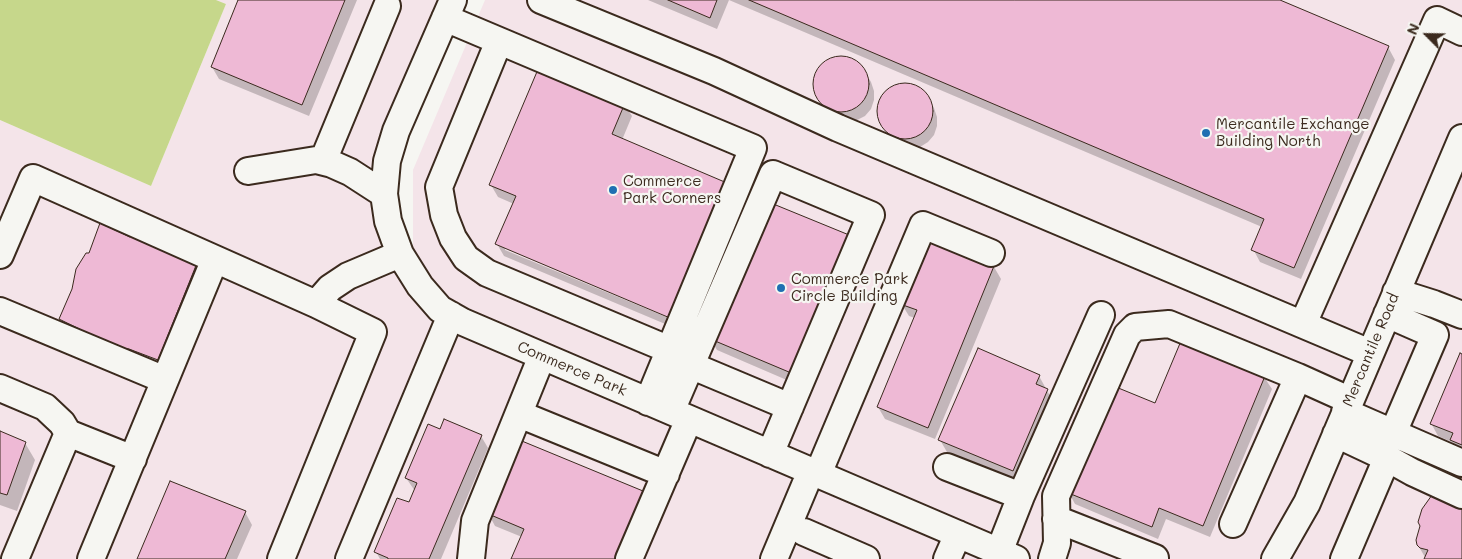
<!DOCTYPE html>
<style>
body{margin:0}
#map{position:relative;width:1462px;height:559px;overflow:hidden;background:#f6f6f2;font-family:Mali,sans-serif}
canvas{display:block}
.north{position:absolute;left:1402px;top:10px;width:50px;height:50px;-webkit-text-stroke:4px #f6f6f2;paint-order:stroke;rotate:293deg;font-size:14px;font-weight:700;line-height:20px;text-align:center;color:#3b2a1e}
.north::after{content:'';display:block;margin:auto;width:18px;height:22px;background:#3b2a1e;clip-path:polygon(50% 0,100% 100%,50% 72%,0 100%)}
</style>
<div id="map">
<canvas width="1462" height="559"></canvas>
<div class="north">N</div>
</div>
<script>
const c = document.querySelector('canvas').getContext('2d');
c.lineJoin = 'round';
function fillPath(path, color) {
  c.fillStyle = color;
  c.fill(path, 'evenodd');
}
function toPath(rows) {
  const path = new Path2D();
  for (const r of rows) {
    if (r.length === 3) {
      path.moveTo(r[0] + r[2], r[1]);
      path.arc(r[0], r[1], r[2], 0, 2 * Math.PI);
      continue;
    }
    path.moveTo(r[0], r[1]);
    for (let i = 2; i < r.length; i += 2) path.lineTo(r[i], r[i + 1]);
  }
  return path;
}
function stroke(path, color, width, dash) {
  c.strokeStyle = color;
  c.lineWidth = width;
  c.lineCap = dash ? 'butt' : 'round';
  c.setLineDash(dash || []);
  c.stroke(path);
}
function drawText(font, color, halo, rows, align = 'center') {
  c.font = font + ' Mali,sans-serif';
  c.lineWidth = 4.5;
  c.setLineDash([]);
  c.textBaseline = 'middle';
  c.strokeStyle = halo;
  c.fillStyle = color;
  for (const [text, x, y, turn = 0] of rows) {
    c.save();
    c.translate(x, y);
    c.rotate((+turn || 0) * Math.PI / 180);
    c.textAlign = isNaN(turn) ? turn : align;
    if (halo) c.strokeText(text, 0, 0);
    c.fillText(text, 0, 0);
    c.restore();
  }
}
fillPath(toPath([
 [216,0,453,0,387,161,413,275,413,170,485,0,1462,0,1462,559,0,559,0,120,151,186,226,4]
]), '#f4e4e9');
fillPath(toPath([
 [0,0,216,0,226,4,151,186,0,120]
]), '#c6d78b');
fillPath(toPath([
 [239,0,357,0,309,116,219,79,212,67],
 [648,0,1277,0,1388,47,1395,60,1301,279,1260,262,1253,249,1262,227,729,0,717,29],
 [843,57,852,59,860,64,871,82,874,91,874,100,871,109,865,116,857,120,848,122,823,108,814,89,815,79,818,70,825,63,834,58],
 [540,68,624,104,632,116,622,140,726,184,734,196,677,329,504,256,497,244,514,204,498,197,491,185],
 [505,247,677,319,676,321,505,250],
 [906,83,915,85,923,90,934,108,937,117,937,126,934,135,928,142,920,147,911,148,893,142,881,124,878,115,878,105,881,96,888,89,897,84],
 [767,202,803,387,717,350,710,338],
 [131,239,166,251,168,254,196,264,203,277,165,372,68,331,61,318],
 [994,267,1001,279,935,439,885,419,878,407,915,318,909,316,901,303],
 [1462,355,1462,454,1458,452,1452,442,1438,436,1431,423],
 [1039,376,1054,403,1020,483,947,452,940,440],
 [1264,377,1272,389,1210,537,1166,519,1158,539,1075,504,1068,491,1156,405],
 [440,431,481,436,488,448,441,559,380,559,376,552,409,504,415,491,406,478],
 [0,433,25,443,35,460,17,511,0,505],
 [642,492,649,505,627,559,512,559,522,537,495,526,488,513],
 [1462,510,1462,559,1426,559,1418,545],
 [245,512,252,525,237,559,139,559]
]), '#0003');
const building = toPath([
 [238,0,345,0,302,105,211,67,238,0],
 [668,0,717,0,710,18,668,0],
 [749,0,1280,0,1389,46,1294,268,1251,250,1264,219,749,0],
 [841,84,28],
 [539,67,625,103,612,134,727,183,670,318,495,244,516,196,489,185,539,67],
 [905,111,28],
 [766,201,854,237,796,375,708,338,766,201],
 [100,223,130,237,131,234,167,250,166,252,197,263,158,360,129,349,116,347,59,319,72,289,76,269,86,253,89,253,100,223],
 [927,238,994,266,928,428,877,407,917,310,900,304,927,238],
 [1181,341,1265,376,1203,526,1159,508,1152,527,1066,492,1111,385,1155,403,1181,341],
 [978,348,1040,375,1036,384,1048,389,1013,471,938,440,978,348],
 [1460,353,1462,354,1462,445,1450,440,1453,433,1430,424,1460,353],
 [444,419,482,435,429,559,388,559,388,558,374,552,397,498,409,502,417,483,405,478,428,424,440,429,444,419],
 [0,431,26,442,7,495,0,493,0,431],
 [517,439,643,491,615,559,511,559,524,529,486,513,517,439],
 [170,481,246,511,225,559,137,559,170,481],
 [1432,495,1462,508,1462,559,1424,559,1428,550,1420,548,1417,545,1416,540,1420,526,1418,522,1422,509,1432,495]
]);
fillPath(building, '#eeb9d5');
stroke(building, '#3b2a1e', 1);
const minor = toPath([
 [453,0,396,131,387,161,384,194,388,221,400,254,420,286,440,309,463,322,1016,559],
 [541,0,714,71,838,128,1370,353],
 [445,18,753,148,648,402],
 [499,41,439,187,444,215,453,238,466,258,487,273,670,350],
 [323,161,387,6],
 [248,171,316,160,332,164,350,172,384,194],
 [0,255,33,178,316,304,330,288,348,276,400,254],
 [1396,292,1434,304,1462,315],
 [0,311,165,380,91,559],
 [1387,314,1435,335,1393,433],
 [1303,324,1437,20,1462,32],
 [690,365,790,407],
 [1298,377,1349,400],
 [165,380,215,259],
 [0,388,45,407,62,423,68,433,15,559],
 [671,411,773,174,871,215,770,454],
 [1345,412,1462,463],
 [519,414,666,474],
 [68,433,133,459],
 [1336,434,1387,458,1344,559],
 [1387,458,1412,472,1462,495],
 [947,467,1021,496],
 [818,474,923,225,991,253],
 [1056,519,1155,558],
 [804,532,866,559],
 [999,552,1021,496,1101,315],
 [281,559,373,332,316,304],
 [349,559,451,315],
 [471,559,475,521,542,356],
 [629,559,689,419],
 [774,559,811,471],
 [947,559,958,534],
 [1052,559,1057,543,1056,496,1127,335,1135,327,1169,324,1298,377,1233,524],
 [1275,559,1307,503,1462,138]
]);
stroke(minor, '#3b2a1e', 30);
stroke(minor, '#f6f6f2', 26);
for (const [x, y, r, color] of [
 [1206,133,5,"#1f6fb2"],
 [613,190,5,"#1f6fb2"],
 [781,288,5,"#1f6fb2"]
]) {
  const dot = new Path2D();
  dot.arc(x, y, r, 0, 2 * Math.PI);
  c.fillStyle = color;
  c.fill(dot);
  stroke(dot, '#f6f6f2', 2);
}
drawText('15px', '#3b2a1e', '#f6f6f2', [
 ["Mercantile Exchange",1216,124],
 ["Building North",1216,141],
 ["Commerce",623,181],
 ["Park Corners",623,198],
 ["Commerce Park",791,279],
 ["Circle Building",791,296]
], 'left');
drawText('15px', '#3b2a1e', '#f6f6f2', [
 ["Mercantile Road",1371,350,-67],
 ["Commerce Park",572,369,23]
]);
</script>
